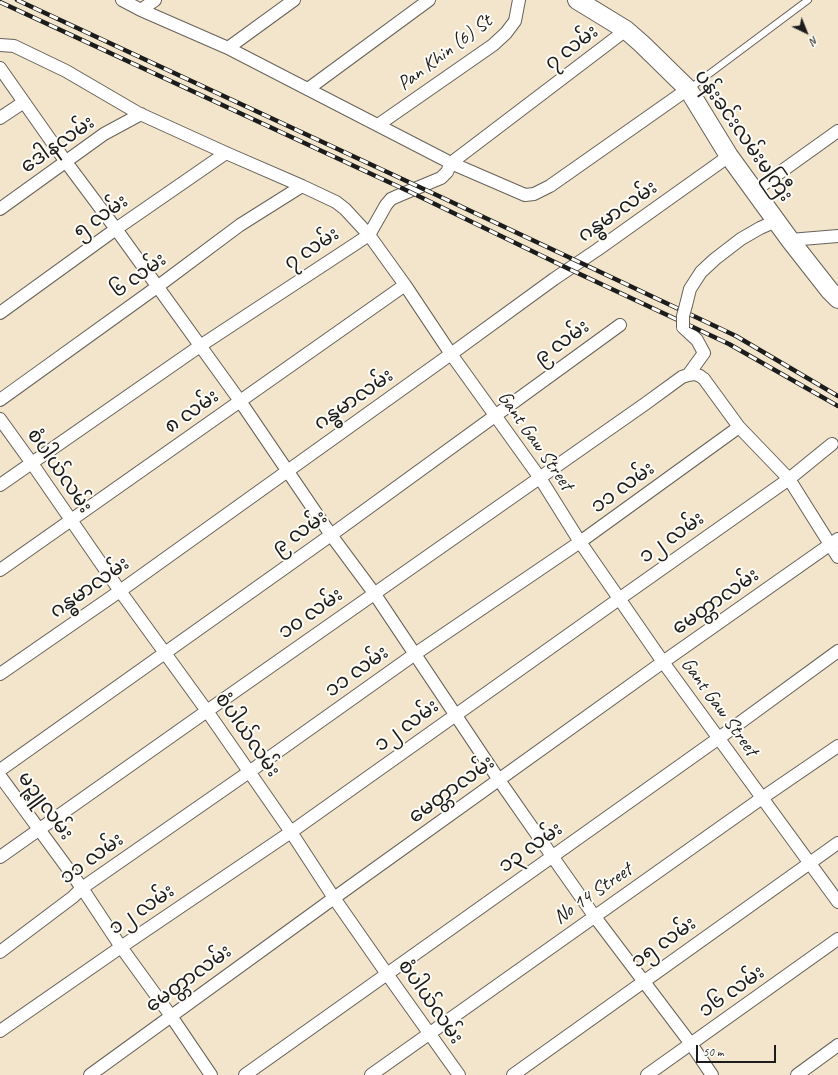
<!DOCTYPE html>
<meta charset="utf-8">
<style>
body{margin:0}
#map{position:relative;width:838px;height:1075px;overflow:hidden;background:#f3e5cb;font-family:Caveat,sans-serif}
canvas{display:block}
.north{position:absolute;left:786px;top:12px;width:40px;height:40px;-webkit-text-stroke:3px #fdfcf7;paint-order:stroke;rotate:137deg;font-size:11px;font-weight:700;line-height:16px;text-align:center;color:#1c1c1c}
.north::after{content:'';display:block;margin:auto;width:14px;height:18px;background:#1c1c1c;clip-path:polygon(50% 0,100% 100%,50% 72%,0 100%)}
.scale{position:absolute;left:696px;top:1045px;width:80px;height:18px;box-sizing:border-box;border:2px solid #1c1c1c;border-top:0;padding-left:5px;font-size:12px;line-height:14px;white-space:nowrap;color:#1c1c1c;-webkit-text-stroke:3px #fdfcf7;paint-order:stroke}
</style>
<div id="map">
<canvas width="838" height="1075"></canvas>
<div class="north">N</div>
<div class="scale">50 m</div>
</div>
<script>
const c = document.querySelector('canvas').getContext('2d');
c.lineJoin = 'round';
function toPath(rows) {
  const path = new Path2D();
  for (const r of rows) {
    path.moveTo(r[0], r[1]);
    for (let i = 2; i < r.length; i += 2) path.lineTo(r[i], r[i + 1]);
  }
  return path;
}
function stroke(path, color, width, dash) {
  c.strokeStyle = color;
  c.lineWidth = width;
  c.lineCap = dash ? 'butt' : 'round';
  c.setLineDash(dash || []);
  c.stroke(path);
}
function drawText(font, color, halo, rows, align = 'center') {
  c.font = font + ' Caveat,"Noto Sans Myanmar",sans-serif';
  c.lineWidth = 4;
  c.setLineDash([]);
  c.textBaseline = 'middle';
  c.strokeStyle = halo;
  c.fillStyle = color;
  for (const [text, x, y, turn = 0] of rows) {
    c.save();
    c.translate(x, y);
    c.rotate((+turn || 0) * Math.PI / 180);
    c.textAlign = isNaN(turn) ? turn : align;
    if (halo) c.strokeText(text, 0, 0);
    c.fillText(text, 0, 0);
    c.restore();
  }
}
const service = toPath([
 [689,89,808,0]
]);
const minor = toPath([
 [122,0,141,10,228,48,451,163,525,195,534,194,550,186,688,89],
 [141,10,155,0],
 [0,45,14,46,66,71,138,113,226,153,302,186,336,202,345,209,369,235,405,285,451,354,540,478,580,542,663,662,838,902],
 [228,48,294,0],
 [0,68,66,162,116,229,240,401,331,535,374,593,499,780,552,856,595,917,691,1044,712,1075],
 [308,89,429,0],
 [0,118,24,102],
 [378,125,493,45,506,33,515,21,519,0],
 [754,191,838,131],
 [0,209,104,134,141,114],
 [790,240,838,236],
 [686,305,690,289,701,272,715,259,741,239,760,228,776,221],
 [0,313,116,229,226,153],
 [683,327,697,340,704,353,688,375],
 [0,400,157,287,240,225,302,186],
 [0,419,31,462,120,591,207,711,291,832,334,898,387,974,459,1075],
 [0,485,200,346,369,235,386,205,391,199,400,195,441,178,447,172,451,163,626,30],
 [0,570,405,285],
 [0,674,120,591,451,354,554,279,597,250,729,156],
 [0,770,331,535,620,325],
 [0,776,82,888,121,947,171,1016,211,1075],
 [0,857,207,711,645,404,682,377,688,375,695,374,700,376,704,379,739,427,789,479,838,557],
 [0,952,73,897,82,888,249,772,415,654,580,542,739,427],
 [0,1031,121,947,291,832,619,599,789,479,832,444],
 [90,1075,334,898,663,662,838,539],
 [245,1075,719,738,838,651],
 [371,1075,762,798,838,746],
 [513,1075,838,843],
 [647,1075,838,939],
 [797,1075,838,1045]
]);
const primary = toPath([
 [577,0,626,30,642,44,688,89,729,156,790,240,830,291,838,299]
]);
stroke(service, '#676259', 8);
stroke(minor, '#676259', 14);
stroke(primary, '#676259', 20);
stroke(service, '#fff', 6);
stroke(minor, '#fff', 12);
stroke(primary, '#fff', 18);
const rail = toPath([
 [17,0,443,198,579,262,736,336,838,396],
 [0,2,408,191,569,269,729,344,838,406]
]);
stroke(rail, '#1c1c1c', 4.5);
stroke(rail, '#fdfcf7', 3, [9]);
const minorBridge = toPath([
 [683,327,683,316,686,305]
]);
stroke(minorBridge, '#676259', 14, []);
stroke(minorBridge, '#fff', 12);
drawText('20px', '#1c1c1c', '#fdfcf7', [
 ["၇ လမ်း",572,48,-37],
 ["Pan Khin (6) St",445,53,-37],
 ["ပန်းခင်းလမ်းမကြီး",743,136,55],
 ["ဒေါနလမ်း",58,145,-35],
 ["ဂန္ဓမာလမ်း",618,212,-35],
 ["၅ လမ်း",101,217,-35],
 ["၇ လမ်း",312,249,-33],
 ["၆ လမ်း",139,276,-36],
 ["၉ လမ်း",562,343,-36],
 ["ဂန္ဓမာလမ်း",354,400,-35],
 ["၈ လမ်း",192,412,-35],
 ["Gant Gaw Street",535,441,55],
 ["စံပါယ်လမ်း",59,471,55],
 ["၁၁ လမ်း",623,488,-36],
 ["၉ လမ်း",300,533,-35],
 ["၁၂ လမ်း",672,538,-35],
 ["ဂန္ဓမာလမ်း",90,588,-35],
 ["မေတ္တာလမ်း",716,602,-35],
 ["၁၀ လမ်း",311,614,-35],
 ["၁၁ လမ်း",357,672,-36],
 ["Gant Gaw Street",719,707,54],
 ["၁၂ လမ်း",407,726,-36],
 ["စံပါယ်လမ်း",247,735,55],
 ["မေတ္တာလမ်း",452,790,-36],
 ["မဉ္ဇူလမ်း",45,806,54],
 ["၁၃ လမ်း",531,848,-35],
 ["၁၁ လမ်း",92,859,-36],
 ["No 14 Street",593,894,-35],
 ["၁၂ လမ်း",142,910,-34],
 ["၁၅ လမ်း",664,943,-35],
 ["မေတ္တာလမ်း",189,979,-36],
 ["၁၆ လမ်း",732,992,-35],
 ["စံပါယ်လမ်း",430,1002,55]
]);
</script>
